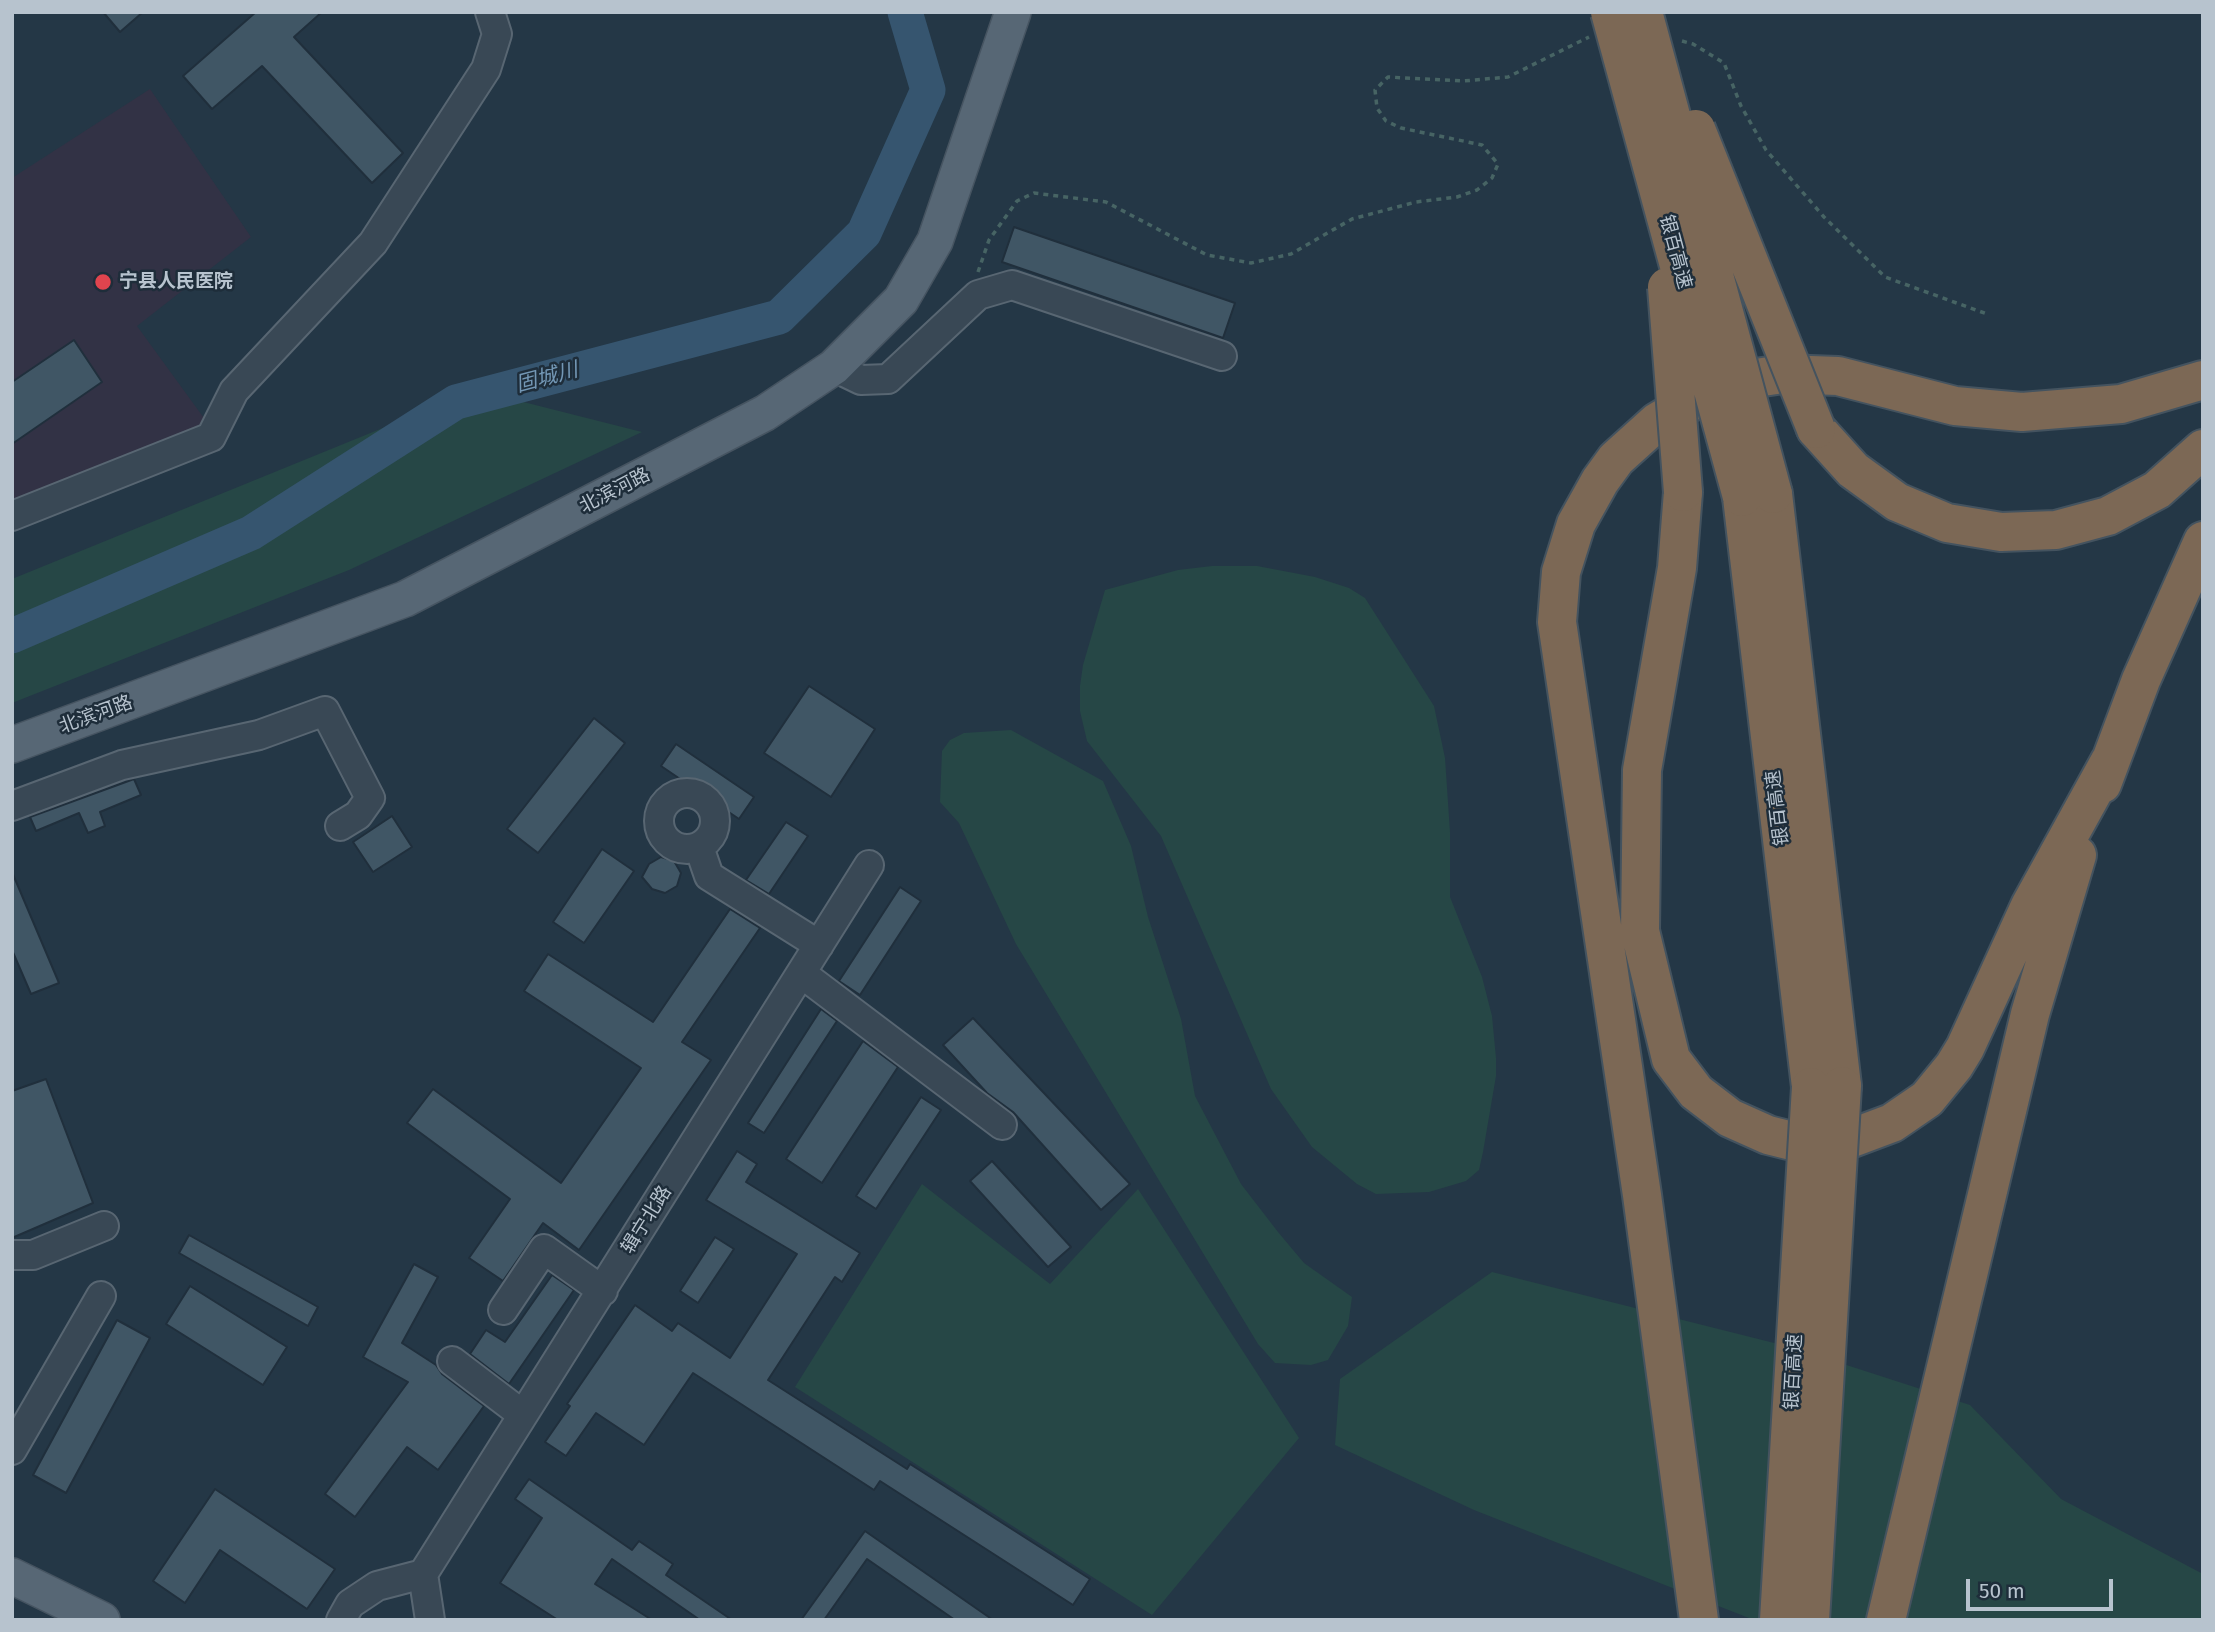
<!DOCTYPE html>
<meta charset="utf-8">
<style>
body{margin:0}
#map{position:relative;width:2215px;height:1632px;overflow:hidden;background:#243746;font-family:"Fira Sans",sans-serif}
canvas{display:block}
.frame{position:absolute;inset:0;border:14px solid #b7c3ce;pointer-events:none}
.scale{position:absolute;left:1966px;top:1579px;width:147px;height:32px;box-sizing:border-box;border:4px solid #b7c3ce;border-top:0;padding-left:9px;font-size:21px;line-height:24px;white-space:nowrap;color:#b7c3ce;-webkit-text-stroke:5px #1e2d3a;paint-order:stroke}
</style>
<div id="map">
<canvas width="2215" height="1632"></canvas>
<div class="frame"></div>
<div class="scale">50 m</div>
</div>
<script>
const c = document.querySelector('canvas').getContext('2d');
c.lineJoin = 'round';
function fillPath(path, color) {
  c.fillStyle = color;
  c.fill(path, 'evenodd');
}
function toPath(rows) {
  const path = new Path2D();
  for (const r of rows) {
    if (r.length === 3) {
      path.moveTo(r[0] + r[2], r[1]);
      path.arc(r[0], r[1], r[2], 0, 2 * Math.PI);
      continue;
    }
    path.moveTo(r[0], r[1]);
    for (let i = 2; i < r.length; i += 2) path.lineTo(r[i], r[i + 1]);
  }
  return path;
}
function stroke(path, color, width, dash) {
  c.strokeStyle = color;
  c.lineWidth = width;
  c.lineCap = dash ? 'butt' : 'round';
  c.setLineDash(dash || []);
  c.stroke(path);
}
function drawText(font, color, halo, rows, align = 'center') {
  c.font = font + ' "Fira Sans","Noto Sans SC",sans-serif';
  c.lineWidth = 5;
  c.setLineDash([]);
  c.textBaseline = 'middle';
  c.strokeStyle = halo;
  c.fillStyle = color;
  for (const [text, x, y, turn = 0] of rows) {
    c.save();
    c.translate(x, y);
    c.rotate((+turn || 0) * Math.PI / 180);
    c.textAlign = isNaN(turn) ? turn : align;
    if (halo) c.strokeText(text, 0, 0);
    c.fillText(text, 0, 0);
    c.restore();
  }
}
fillPath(toPath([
 [150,89,251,237,137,326,209,425,12,512,12,178]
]), '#323245');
fillPath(toPath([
 [476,390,642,432,349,570,12,703,12,579],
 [1212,566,1257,566,1315,577,1349,588,1365,598,1434,706,1445,758,1450,832,1450,897,1482,977,1492,1016,1496,1058,1496,1076,1483,1152,1479,1170,1466,1181,1429,1192,1376,1194,1357,1184,1312,1147,1271,1089,1161,836,1087,741,1080,711,1080,686,1083,665,1105,590,1178,570],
 [1011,730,1103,781,1131,846,1148,917,1181,1019,1195,1096,1241,1184,1278,1232,1304,1263,1352,1297,1348,1326,1328,1360,1311,1365,1275,1363,1258,1344,1016,944,959,823,940,802,942,751,950,740,964,733],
 [922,1184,1050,1284,1138,1189,1299,1438,1152,1615,795,1387],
 [1492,1272,1794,1348,1970,1405,2061,1499,2203,1574,2203,1620,1754,1620,1474,1510,1335,1445,1340,1379]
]), '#264746');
stroke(toPath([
 [12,636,251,533,456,402,779,317,864,233,928,90,905,12]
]), '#36556f', 35);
const building = toPath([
 [103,12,143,12,120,32,103,12],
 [256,12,322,12,294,37,403,153,372,183,262,66,212,109,183,76,256,12],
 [1014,227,1235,303,1223,338,1002,262,1014,227],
 [74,340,102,382,12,444,12,382,74,340],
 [809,686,875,729,831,797,764,753,809,686],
 [594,718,625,743,538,853,507,829,594,718],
 [676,744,754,797,739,819,661,766,676,744],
 [134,779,141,795,100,812,105,826,88,833,79,813,36,831,30,817,134,779],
 [392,816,412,847,373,872,353,842,392,816],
 [786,822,808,836,769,894,746,880,786,822],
 [602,849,634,871,584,943,553,922,602,849],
 [661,857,674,861,681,873,677,886,665,893,652,889,642,877,649,864,661,857],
 [12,872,59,983,31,994,12,950,12,872],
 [900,887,921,901,860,995,839,981,900,887],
 [730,909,760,928,682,1042,711,1060,579,1250,543,1223,503,1281,469,1258,510,1199,407,1123,433,1089,561,1183,641,1068,524,991,548,954,653,1022,730,909],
 [821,1009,837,1021,764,1133,748,1123,821,1009],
 [973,1018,1130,1184,1101,1210,1013,1112,987,1093,943,1045,973,1018],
 [863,1041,898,1067,822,1183,786,1159,863,1041],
 [46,1079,93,1203,12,1238,12,1091,46,1079],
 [921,1097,941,1110,876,1209,856,1196,921,1097],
 [737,1151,757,1164,746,1182,860,1253,842,1282,835,1277,768,1380,907,1469,910,1464,1090,1579,1073,1605,880,1481,874,1490,693,1373,644,1445,596,1413,566,1456,545,1442,570,1406,567,1404,635,1305,672,1331,678,1323,730,1358,797,1254,706,1200,737,1151],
 [992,1161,1071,1247,1048,1267,970,1181,992,1161],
 [189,1235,318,1307,308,1326,179,1253,189,1235],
 [715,1237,734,1249,698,1303,680,1291,715,1237],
 [414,1264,438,1277,402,1343,436,1365,442,1374,484,1406,438,1470,407,1447,355,1517,325,1494,408,1382,363,1357,414,1264],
 [552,1275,574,1290,509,1384,470,1354,486,1330,505,1342,552,1275],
 [190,1286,287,1347,263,1385,166,1324,190,1286],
 [117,1320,150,1338,66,1493,33,1475,117,1320],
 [529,1479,632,1550,639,1541,673,1564,666,1575,732,1620,700,1620,612,1559,595,1584,652,1620,558,1620,500,1583,542,1518,515,1499,529,1479],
 [215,1489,335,1569,307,1609,220,1550,185,1603,153,1581,215,1489],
 [865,1531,993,1620,955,1620,867,1559,824,1620,801,1620,865,1531]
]);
fillPath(building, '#405665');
stroke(building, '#202f3c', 2);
const minor = toPath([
 [834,367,861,380,888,379,978,295,1012,285,1222,356],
 [12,516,211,437,234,391,373,243,486,69,497,34,490,12],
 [687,821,28],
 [12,806,122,765,259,735,325,711,370,798,358,815,340,826],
 [699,847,709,876,819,945],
 [801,973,1002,1125],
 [12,1255,33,1255,104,1226],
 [503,1310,544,1249,603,1291],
 [452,1361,523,1415],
 [12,1450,101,1296],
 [423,1574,869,865],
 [341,1620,350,1604,377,1586,423,1574,430,1620]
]);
const major = toPath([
 [12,745,405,599,765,413,834,367,901,300,935,241,1013,12],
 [12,1576,102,1620]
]);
const highway = toPath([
 [1816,429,1853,470,1897,502,1947,523,2001,532,2056,530,2108,516,2157,490,2203,449],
 [1683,492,1677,568,1642,770,1640,931,1671,1059,1696,1092,1730,1118,1768,1135,1788,1140,1831,1141,1852,1138,1892,1123,1927,1099,1954,1066,1965,1048,2030,906,2110,761],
 [1773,494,1842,1086],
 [1742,497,1811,1087],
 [2102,784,2141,680,2203,541],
 [1699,1620,1642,1195,1557,622,1561,572,1576,524,1600,481,1616,459,1657,422,1704,394,1756,378,1783,374,1838,376,1955,406,2022,412,2121,404,2203,380],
 [1886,1620,2030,1014,2077,855]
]);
stroke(minor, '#586672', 32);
stroke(major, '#465461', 38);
stroke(highway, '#44535f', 42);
stroke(toPath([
 [1682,41,1693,44,1724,63,1741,106,1766,150,1824,217,1885,277,1987,314],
 [978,272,989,240,1017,201,1034,193,1106,202,1207,255,1251,263,1291,254,1352,219,1416,202,1457,197,1477,190,1492,178,1498,164,1482,145,1401,128,1386,121,1377,108,1375,90,1388,77,1463,81,1508,77,1589,37]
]), '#476464', 3.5, [5, 5]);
stroke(minor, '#394855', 28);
stroke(major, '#576775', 35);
stroke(highway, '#7c6855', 38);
const highwayBridge = toPath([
 [1610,12,1742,497],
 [1643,12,1773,494],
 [1696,129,1816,429],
 [1667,287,1683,492],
 [1779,1620,1811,1087],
 [1810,1620,1842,1086]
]);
stroke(highwayBridge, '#44535f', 42, []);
stroke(highwayBridge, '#7c6855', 38);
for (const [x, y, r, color] of [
 [103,282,9,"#e0444e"]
]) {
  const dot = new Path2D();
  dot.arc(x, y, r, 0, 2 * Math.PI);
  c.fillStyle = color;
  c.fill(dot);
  stroke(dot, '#1e2d3a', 2.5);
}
drawText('19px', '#b7c3ce', '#1e2d3a', [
 ["银百高速",1675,252,75],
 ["北滨河路",615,491,-27],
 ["北滨河路",96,715,-20],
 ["银百高速",1778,808,-97],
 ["辑宁北路",647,1220,-58],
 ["银百高速",1794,1372,-87]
]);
drawText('bold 19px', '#b7c3ce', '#1e2d3a', [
 ["宁县人民医院",119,282]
], 'left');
drawText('italic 21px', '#7397b5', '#1e2d3a', [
 ["固城川",547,378,-15]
]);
</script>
